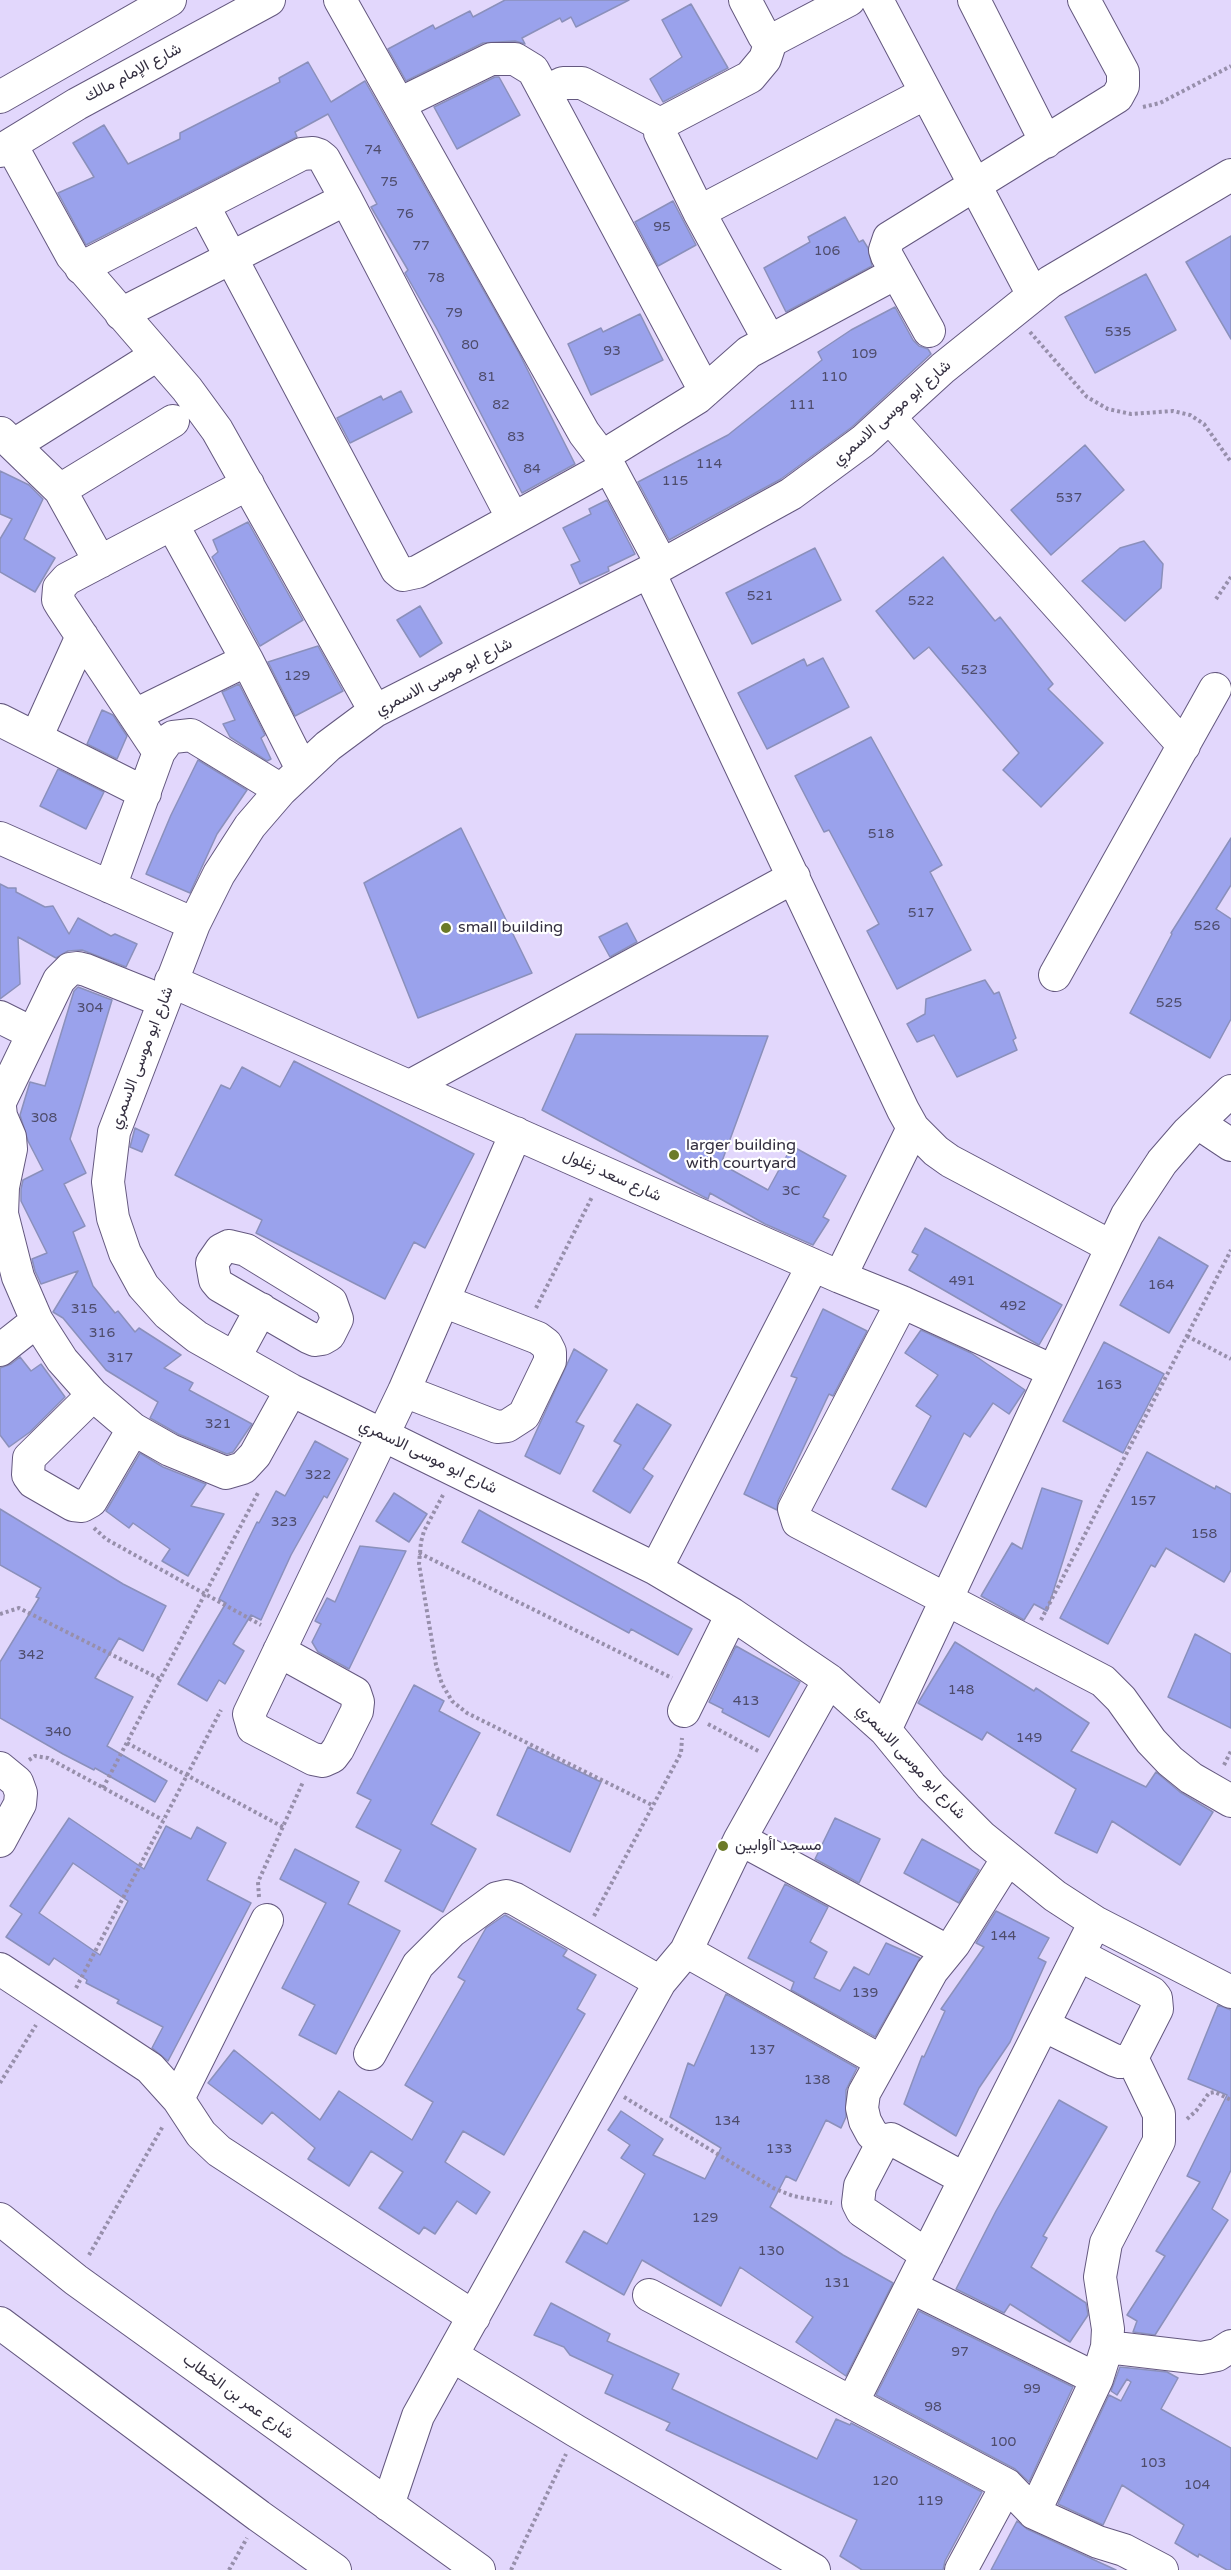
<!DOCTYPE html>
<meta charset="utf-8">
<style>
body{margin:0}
canvas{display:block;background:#e2d7fc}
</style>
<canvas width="1231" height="2570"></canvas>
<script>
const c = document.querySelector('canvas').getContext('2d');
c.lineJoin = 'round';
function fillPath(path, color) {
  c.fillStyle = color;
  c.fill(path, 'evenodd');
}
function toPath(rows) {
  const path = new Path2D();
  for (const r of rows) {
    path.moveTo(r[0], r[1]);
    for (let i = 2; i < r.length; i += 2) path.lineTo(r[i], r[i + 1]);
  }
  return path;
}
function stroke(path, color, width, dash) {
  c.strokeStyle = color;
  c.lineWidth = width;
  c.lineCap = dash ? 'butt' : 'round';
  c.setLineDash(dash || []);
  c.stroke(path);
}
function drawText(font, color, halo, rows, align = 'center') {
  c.font = font + ' "Varela Round",Vazirmatn,sans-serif';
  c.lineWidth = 4.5;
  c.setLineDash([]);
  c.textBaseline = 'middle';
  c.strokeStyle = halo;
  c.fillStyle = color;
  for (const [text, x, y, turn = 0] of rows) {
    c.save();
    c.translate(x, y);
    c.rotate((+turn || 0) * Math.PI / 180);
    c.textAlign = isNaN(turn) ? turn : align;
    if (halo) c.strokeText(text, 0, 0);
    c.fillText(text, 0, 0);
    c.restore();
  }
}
const building = toPath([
 [505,0,629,0,576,27,571,17,562,22,560,18,522,38,525,44,515,41,483,43,406,81,388,49,433,25,435,29,470,11,473,17,505,0],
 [691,4,728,68,663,102,650,79,682,57,662,20,691,4],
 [308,62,331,102,365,81,519,353,575,464,522,493,437,329,405,273,408,270,371,207,377,204,328,114,295,132,297,137,86,245,58,193,94,177,73,143,104,125,128,164,180,139,180,133,280,82,279,78,308,62],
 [495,77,499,77,520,115,457,149,434,107,495,77],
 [673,201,696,245,658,266,635,222,673,201],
 [845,217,859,242,863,240,868,248,872,266,786,312,764,268,810,242,808,237,845,217],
 [1231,236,1231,339,1186,262,1231,236],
 [1146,274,1176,330,1095,373,1065,317,1146,274],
 [895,307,913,340,919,346,928,349,931,354,852,427,781,479,669,540,638,482,728,435,822,360,818,352,851,330,895,307],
 [640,314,663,360,591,395,568,344,601,328,603,332,640,314],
 [401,391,412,412,350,443,337,418,381,396,383,400,401,391],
 [1085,445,1124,490,1051,555,1011,510,1085,445],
 [0,471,29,485,43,499,24,539,55,558,35,592,0,572,0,539,12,519,0,514,0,471],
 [607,500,635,554,608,567,609,571,580,584,571,565,580,561,563,528,591,514,589,509,607,500],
 [248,522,303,620,260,646,212,557,218,552,213,540,248,522],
 [1144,541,1163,564,1161,588,1125,621,1082,581,1120,548,1144,541],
 [815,548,841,600,752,644,726,593,815,548],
 [943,557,995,621,1000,617,1053,684,1048,689,1103,743,1041,807,1003,770,1019,753,929,647,914,659,876,611,943,557],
 [420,606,442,643,420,657,397,620,420,606],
 [318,646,343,691,295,716,268,662,318,646],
 [823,658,849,707,767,749,738,693,804,659,807,666,823,658],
 [239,684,265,735,261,738,271,759,267,761,230,737,223,724,235,720,222,692,239,684],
 [102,710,113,715,127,736,117,759,87,744,102,710],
 [871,737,942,865,930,872,971,950,897,989,867,931,879,924,829,830,824,832,795,776,871,737],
 [198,760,247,790,217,834,190,893,146,874,171,815,198,760],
 [58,769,104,792,86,829,40,806,58,769],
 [461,828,532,973,418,1018,364,883,461,828],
 [1231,838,1231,885,1216,909,1231,919,1231,1019,1210,1058,1130,1013,1172,934,1171,933,1231,838],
 [0,884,8,888,16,888,16,892,45,907,53,906,69,934,78,918,111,936,115,934,137,944,126,967,82,950,68,951,56,958,18,937,20,984,0,999,0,884],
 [627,923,637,942,610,957,599,937,627,923],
 [985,980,994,994,999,992,1016,1038,1013,1040,1017,1050,957,1077,934,1035,917,1042,907,1024,925,1014,926,999,985,980],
 [78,987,112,1000,70,1139,86,1173,64,1184,85,1226,73,1232,93,1286,115,1313,118,1311,135,1332,139,1328,181,1355,164,1368,193,1383,189,1390,252,1424,233,1452,227,1454,178,1434,150,1418,158,1402,106,1370,63,1318,53,1312,78,1271,41,1284,35,1271,32,1259,47,1253,21,1201,21,1189,23,1180,43,1170,28,1141,20,1115,30,1082,45,1086,74,991,78,987],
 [576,1034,768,1036,721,1164,768,1190,792,1146,846,1176,823,1217,829,1220,813,1245,765,1224,710,1193,708,1199,702,1196,542,1110,576,1034],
 [294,1061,474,1154,425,1248,414,1242,385,1299,256,1233,262,1220,175,1175,221,1085,230,1089,242,1067,280,1087,294,1061],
 [135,1128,149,1135,142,1152,130,1147,135,1128],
 [925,1228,1062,1305,1039,1345,909,1270,918,1255,912,1252,925,1228],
 [1159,1237,1208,1266,1169,1333,1120,1305,1159,1237],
 [823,1309,867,1331,833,1396,829,1394,778,1501,777,1510,744,1494,797,1378,791,1376,823,1309],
 [921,1330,971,1353,1025,1390,1009,1414,993,1403,970,1437,964,1433,926,1507,892,1489,931,1416,916,1406,938,1375,905,1353,921,1330],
 [1104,1342,1164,1374,1123,1453,1063,1421,1104,1342],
 [574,1349,607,1370,576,1422,584,1426,560,1474,525,1456,574,1349],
 [20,1357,31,1371,41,1364,65,1397,30,1432,9,1447,0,1435,0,1368,11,1364,20,1357],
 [637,1404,671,1425,643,1469,653,1476,630,1513,593,1491,621,1445,614,1441,637,1404],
 [315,1441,348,1459,327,1498,324,1496,291,1555,261,1620,251,1615,233,1644,244,1651,225,1684,219,1680,207,1701,178,1684,226,1603,219,1599,257,1522,259,1523,276,1491,285,1496,315,1441],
 [1147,1452,1215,1489,1216,1486,1231,1494,1231,1570,1224,1582,1166,1548,1155,1567,1151,1565,1108,1644,1060,1618,1147,1452],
 [140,1453,163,1467,206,1484,191,1506,224,1514,188,1576,162,1561,170,1549,133,1523,129,1528,106,1511,140,1453],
 [1042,1488,1082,1501,1047,1611,1034,1604,1024,1620,981,1596,1012,1543,1022,1549,1042,1488],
 [394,1493,427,1514,409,1542,376,1521,394,1493],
 [0,1509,123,1584,166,1606,143,1651,119,1638,95,1678,133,1697,107,1746,167,1781,155,1802,95,1768,94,1770,63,1754,0,1718,0,1662,39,1598,36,1597,41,1588,0,1565,0,1509],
 [479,1510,692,1629,678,1655,631,1629,629,1633,462,1542,479,1510],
 [360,1546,406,1551,349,1669,318,1652,312,1642,321,1624,315,1621,327,1598,335,1602,360,1546],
 [1195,1634,1231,1654,1231,1728,1168,1697,1195,1634],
 [955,1642,1034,1691,1036,1688,1089,1723,1071,1751,1146,1787,1156,1772,1180,1792,1213,1812,1180,1865,1112,1821,1097,1853,1055,1833,1076,1789,987,1732,982,1740,918,1703,955,1642],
 [736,1646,800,1682,769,1737,722,1712,723,1709,709,1702,736,1646],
 [414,1685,444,1701,439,1711,480,1733,431,1824,476,1849,443,1912,385,1881,401,1850,356,1827,371,1800,357,1793,414,1685],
 [528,1747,601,1782,570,1852,497,1815,528,1747],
 [69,1818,144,1869,166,1826,191,1839,197,1827,226,1843,207,1880,251,1903,168,2061,152,2048,163,2027,117,2003,119,2000,86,1983,87,1980,54,1958,49,1965,6,1937,22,1914,10,1906,69,1818],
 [73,1863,128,1901,100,1955,39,1913,73,1863],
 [835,1818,880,1839,859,1883,815,1859,835,1818],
 [922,1839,979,1870,959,1903,904,1873,922,1839],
 [295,1849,359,1882,348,1904,400,1931,336,2054,299,2035,315,2005,282,1988,326,1903,280,1879,295,1849],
 [785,1884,828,1907,810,1942,827,1952,814,1978,840,1991,854,1967,869,1975,886,1943,920,1958,875,2037,791,1990,794,1982,748,1958,785,1884],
 [996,1911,1049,1938,1038,1958,1046,1962,1010,2042,979,2088,956,2136,904,2104,922,2056,924,2057,945,2011,941,2009,984,1947,976,1943,996,1911],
 [505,1915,567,1950,563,1956,596,1975,577,2009,585,2014,504,2155,463,2131,445,2162,490,2192,476,2214,457,2201,435,2234,424,2227,419,2234,379,2208,403,2172,371,2151,349,2186,308,2159,315,2148,272,2112,262,2124,208,2083,234,2050,320,2120,339,2091,412,2140,433,2102,405,2085,465,1981,458,1977,486,1928,505,1915],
 [726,1994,857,2068,846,2090,846,2117,841,2128,826,2120,796,2181,786,2176,770,2207,843,2255,893,2283,846,2376,796,2342,813,2317,740,2267,721,2306,642,2260,624,2295,566,2262,584,2231,607,2244,645,2174,621,2158,630,2145,608,2130,621,2111,663,2139,653,2155,705,2179,721,2148,670,2117,688,2063,694,2066,726,1994],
 [1218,2005,1231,2010,1231,2170,1212,2209,1228,2220,1155,2335,1133,2332,1137,2321,1127,2315,1165,2256,1156,2251,1200,2182,1187,2176,1227,2095,1188,2079,1218,2005],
 [1059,2100,1107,2127,1043,2236,1047,2238,1031,2267,1086,2303,1088,2315,1070,2342,1010,2304,1004,2313,956,2289,996,2211,1059,2100],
 [551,2303,610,2334,607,2341,679,2374,672,2389,817,2459,836,2419,850,2425,851,2423,982,2492,945,2561,943,2570,862,2570,840,2556,857,2520,666,2430,670,2423,605,2393,613,2375,570,2355,564,2347,534,2335,551,2303],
 [919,2311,1073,2387,1029,2482,1015,2469,876,2395,919,2311],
 [1120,2367,1167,2372,1178,2378,1161,2409,1231,2448,1231,2570,1227,2570,1199,2554,1198,2557,1175,2543,1184,2525,1122,2485,1103,2525,1058,2504,1109,2395,1121,2401,1131,2382,1127,2379,1117,2395,1111,2391,1120,2367],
 [1017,2521,1027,2529,1116,2570,991,2570,1017,2521]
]);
fillPath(building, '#9aa2ec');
stroke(building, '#8b90bb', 1.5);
const minor = toPath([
 [340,0,584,433,609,466,662,565],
 [745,0,764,36,771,41,849,0],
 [877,0,1033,295],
 [974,0,1046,142],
 [546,91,563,83,582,83,662,125],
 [0,97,170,0],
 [399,104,491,59,515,59,533,70,705,391],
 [11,145,72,256,187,389,217,430,375,711],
 [0,151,77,104,269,0],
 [1231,175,1050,282,943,368,863,441,791,494,662,565,375,711,328,746,281,790,250,826,219,874,194,924,114,1132,108,1182,113,1218,125,1253,143,1286,168,1314,197,1337,291,1390,656,1569,732,1614,829,1680,885,1730,931,1786,982,1837,1055,1896,1095,1922,1231,1992],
 [203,205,397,570,403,575,417,572,609,466],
 [699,212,926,93],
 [81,268,302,154,313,153,319,155,324,159,346,199,513,519],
 [121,314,346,199],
 [929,331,887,256,885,250,889,238,1117,97,1123,86,1123,72,1084,0],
 [769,340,699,212,660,133,662,125,668,120,750,77,765,59,771,41],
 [890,418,1184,746],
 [1,433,60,490,100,562],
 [14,445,157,355],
 [603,456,697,398,749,352,896,273],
 [60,490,173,421],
 [172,524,247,660,302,769],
 [649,572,903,1110,913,1128,936,1151,950,1161,1112,1247],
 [135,715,247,660],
 [0,720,145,793],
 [36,738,82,636],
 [159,752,61,605,58,600,59,588,67,579,248,484],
 [0,838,194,924],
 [110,887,159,752,167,741,173,737,191,735,281,790],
 [1055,975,1215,689],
 [171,981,840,1277,902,1302,1053,1371],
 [0,1017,32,1033],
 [410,1086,794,877],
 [0,1102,59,980,70,969,78,968,86,970,163,1001],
 [0,1107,1,1116,10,1137,11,1149,3,1187,2,1214,18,1277,37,1321,62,1360,93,1395,133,1429,170,1450,226,1473,243,1468,255,1455,291,1390],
 [1198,1123,1231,1145],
 [229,1246,246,1250,331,1302,337,1319,329,1335,322,1339,315,1340,308,1337,220,1286,215,1280,212,1263,221,1250,229,1246],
 [840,1277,913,1128],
 [902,1302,794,1509,798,1522,1103,1681,1121,1699,1151,1741,1170,1761,1191,1778,1231,1801],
 [0,1350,37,1321],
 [235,1357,261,1309],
 [404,1391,497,1427,507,1426,524,1415,550,1361,550,1352,546,1344,538,1338,443,1301],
 [93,1395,29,1458,28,1475,33,1482,73,1505,82,1506,91,1501,133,1429],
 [656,1569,813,1265],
 [279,1651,355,1693,358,1702,357,1711,338,1749,332,1757,323,1761,313,1759,253,1728,249,1714,404,1391,516,1133],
 [684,1711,732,1614],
 [885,1730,1127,1215,1162,1162,1188,1132,1231,1091],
 [0,1768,17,1782,21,1793,20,1804,0,1841],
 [740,1839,947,1951],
 [686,1951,881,2061],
 [0,1969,150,2068,178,2099,201,2134,219,2151,474,2317],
 [1043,2025,1114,2060,1120,2062,1132,2058,1157,2009,1156,1998,1152,1993,1079,1955],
 [370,2054,418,1965,452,1931,497,1898,506,1896,515,1899,660,1982],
 [178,2099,267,1920],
 [883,2142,872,2134,865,2121,862,2108,864,2093,932,1971,954,1944,1008,1858],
 [0,2219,76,2280,479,2570],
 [927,2255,862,2211,858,2203,860,2186,883,2142,891,2139,965,2179],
 [911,2287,1097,2379],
 [649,2295,1007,2485,1034,2513,1098,2542,1124,2550,1162,2570],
 [0,2323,259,2516,335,2570],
 [1107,2347,1201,2358,1217,2355,1231,2346],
 [453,2356,576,2431,814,2570],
 [852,2403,1095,1922],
 [388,2505,418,2416,660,1982,686,1951,740,1839,829,1680],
 [1034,2513,1097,2379,1107,2347,1108,2329,1100,2277,1106,2243,1159,2141,1159,2114,1132,2058],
 [961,2570,1007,2485]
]);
stroke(minor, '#64587f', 34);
stroke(toPath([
 [1143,107,1160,103,1231,66],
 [1030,332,1087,397,1108,409,1131,414,1173,411,1190,415,1204,424,1231,462],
 [1216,599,1231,577],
 [536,1308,592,1197],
 [1187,1336,1231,1359],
 [443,1495,424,1531,421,1542,419,1564,436,1665,442,1684,452,1701,467,1713,652,1805],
 [94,1528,106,1539,261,1625],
 [419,1553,672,1678],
 [0,1614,19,1608,160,1679],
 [1041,1620,1231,1250],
 [708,1724,760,1752],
 [127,1743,283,1827],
 [29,1760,35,1756,48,1758,163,1820],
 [1224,1765,1231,1751],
 [103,1788,259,1491],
 [259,1897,258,1882,303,1782],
 [594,1916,681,1753,682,1738],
 [76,1988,221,1710],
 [0,2083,36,2025],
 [624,2097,773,2188,793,2196,832,2203],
 [1187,2119,1196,2111,1209,2093,1215,2092,1231,2100],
 [89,2255,163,2126],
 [229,2570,247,2538],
 [511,2570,566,2454]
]), '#978fab', 4, [3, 3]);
stroke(minor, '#fff', 32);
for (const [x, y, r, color] of [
 [446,928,6,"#6c7a28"],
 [674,1155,6,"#6c7a28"],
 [723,1846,6,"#6c7a28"]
]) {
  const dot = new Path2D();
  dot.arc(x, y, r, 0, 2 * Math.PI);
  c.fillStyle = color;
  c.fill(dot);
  stroke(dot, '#fff', 2);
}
drawText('14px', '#4e4c6b', null, [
 ["74",373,150],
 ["75",389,182],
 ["76",405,214],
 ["95",662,227],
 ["77",421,246],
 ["106",827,251],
 ["78",436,278],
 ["79",454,313],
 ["535",1118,332],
 ["80",470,345],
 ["93",612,351],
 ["109",864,354],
 ["81",487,377],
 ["110",834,377],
 ["82",501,405],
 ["111",802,405],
 ["83",516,437],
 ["114",709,464],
 ["84",532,469],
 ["115",675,481],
 ["537",1069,498],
 ["521",760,596],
 ["522",921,601],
 ["523",974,670],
 ["129",297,676],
 ["518",881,834],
 ["517",921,913],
 ["526",1207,926],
 ["525",1169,1003],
 ["304",90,1008],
 ["308",44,1118],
 ["3C",791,1191],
 ["491",962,1281],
 ["164",1161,1285],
 ["492",1013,1306],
 ["315",84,1309],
 ["316",102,1333],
 ["317",120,1358],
 ["163",1109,1385],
 ["321",218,1424],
 ["322",318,1475],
 ["157",1143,1501],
 ["323",284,1522],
 ["158",1204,1534],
 ["342",31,1655],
 ["148",961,1690],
 ["413",746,1701],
 ["340",58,1732],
 ["149",1029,1738],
 ["144",1003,1936],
 ["139",865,1993],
 ["137",762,2050],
 ["138",817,2080],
 ["134",727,2121],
 ["133",779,2149],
 ["129",705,2218],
 ["130",771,2251],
 ["131",837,2283],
 ["97",960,2352],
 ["99",1032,2389],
 ["98",933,2407],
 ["100",1003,2442],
 ["103",1153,2463],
 ["120",885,2481],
 ["104",1197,2485],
 ["119",930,2501]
]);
drawText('16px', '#342f40', '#fff', [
 ["شارع الإمام مالك",133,73,-28],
 ["شارع ابو موسى الاسمري",892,413,-41],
 ["شارع ابو موسى الاسمري",444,677,-27],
 ["شارع ابو موسى الاسمري",142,1058,-69],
 ["شارع سعد زغلول",612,1176,24],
 ["شارع ابو موسى الاسمري",428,1457,26],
 ["شارع ابو موسى الاسمري",911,1762,47],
 ["شارع عمر بن الخطاب",238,2397,36]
]);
drawText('16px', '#342f40', '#fff', [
 ["small building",458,928],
 ["larger building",686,1146],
 ["with courtyard",686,1164],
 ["مسجد اأوابين",735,1846]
], 'left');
</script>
